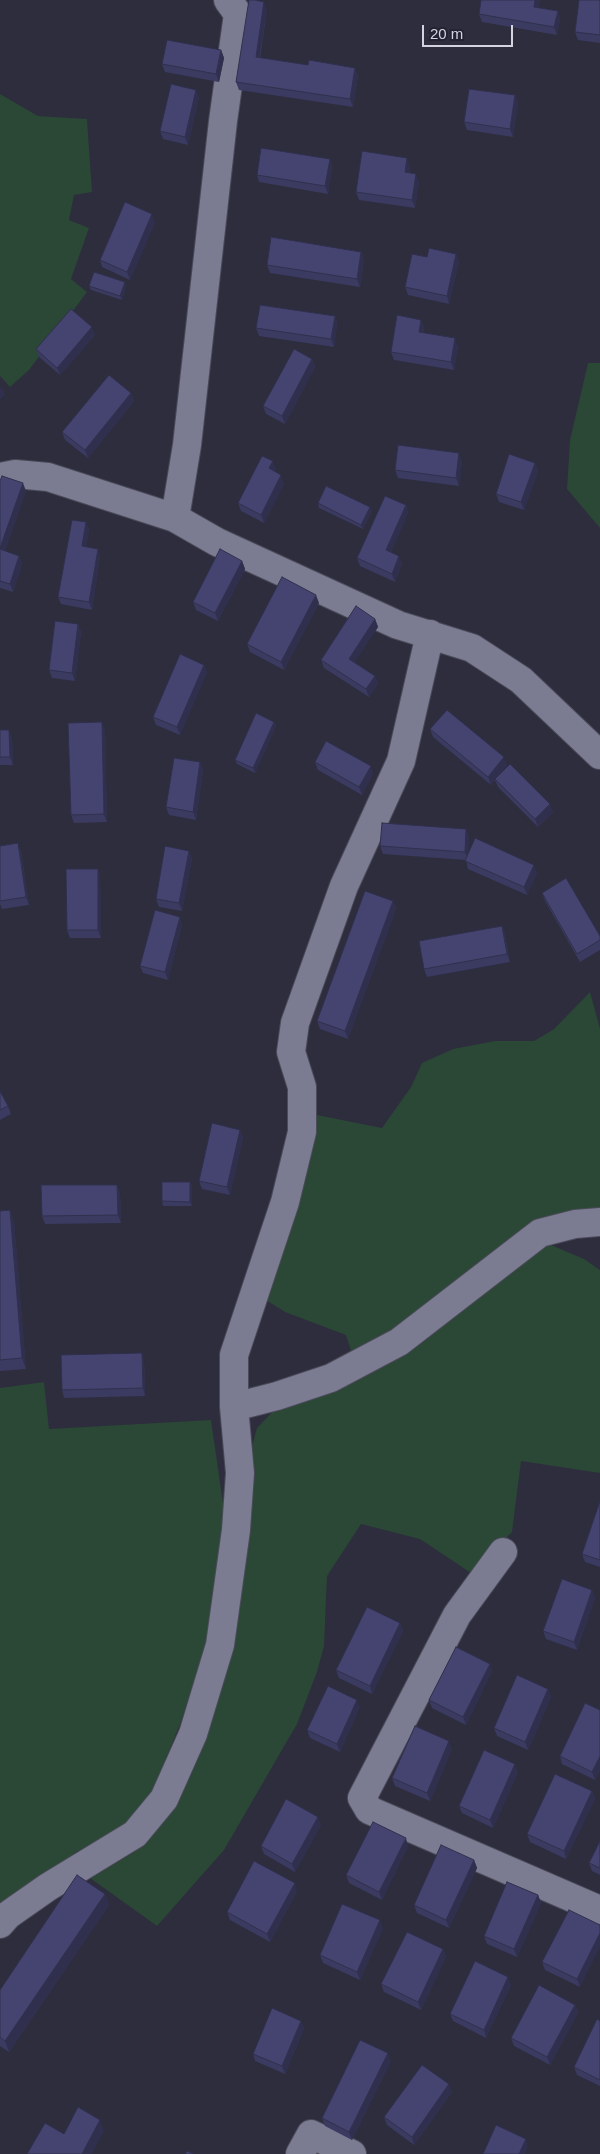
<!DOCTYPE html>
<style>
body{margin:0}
#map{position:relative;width:600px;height:2154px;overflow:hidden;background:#2d2d3e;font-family:Arial,sans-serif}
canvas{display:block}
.scale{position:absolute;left:422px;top:25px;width:91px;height:22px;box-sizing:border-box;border:2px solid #d4d4e0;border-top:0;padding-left:6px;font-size:15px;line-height:18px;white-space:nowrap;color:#d4d4e0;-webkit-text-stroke:4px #232334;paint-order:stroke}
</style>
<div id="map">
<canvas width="600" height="2154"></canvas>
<div class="scale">20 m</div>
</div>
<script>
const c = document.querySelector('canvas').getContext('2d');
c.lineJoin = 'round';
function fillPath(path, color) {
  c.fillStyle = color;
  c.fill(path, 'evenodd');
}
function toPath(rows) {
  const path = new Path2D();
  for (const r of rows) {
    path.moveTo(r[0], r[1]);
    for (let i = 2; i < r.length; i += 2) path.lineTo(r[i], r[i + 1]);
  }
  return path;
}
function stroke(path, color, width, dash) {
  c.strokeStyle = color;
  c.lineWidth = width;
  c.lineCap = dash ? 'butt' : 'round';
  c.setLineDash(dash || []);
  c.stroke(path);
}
fillPath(toPath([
 [0,94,38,116,87,119,92,192,74,195,69,220,89,228,71,279,87,292,29,370,10,387,0,376],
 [588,363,600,363,600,528,567,489,570,440],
 [590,992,600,1029,600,1217,575,1219,354,1360,346,1335,285,1312,261,1297,312,1114,382,1128,411,1087,422,1063,453,1049,495,1041,534,1041,554,1029],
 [544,1242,584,1259,600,1270,600,1473,521,1461,512,1532,471,1573,420,1539,361,1524,327,1576,324,1646,317,1672,297,1724,224,1850,157,1926,90,1878,131,1854,165,1821,198,1753,247,1465,257,1428,279,1405],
 [44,1382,49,1429,211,1420,226,1524,209,1637,180,1724,153,1790,129,1825,76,1852,0,1910,0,1388]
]), '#2b4735');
const minor = toPath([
 [0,477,15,474,48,477,175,518,217,542,398,625,472,648,521,680,600,755],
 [175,518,187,445,223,121,238,14,228,0],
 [234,1407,277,1396,331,1378,399,1342,540,1233,575,1224,600,1222],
 [503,1552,457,1615,362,1798,369,1810,600,1910],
 [0,1924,8,1915,48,1887,135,1834,164,1799,193,1734,220,1645,236,1530,240,1473,234,1407,234,1355,285,1202,302,1132,302,1087,291,1052,295,1023,344,886,401,761,430,634],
 [300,2154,311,2134,352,2154]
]);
stroke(minor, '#4a4a59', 30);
stroke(minor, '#7b7c91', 28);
fillPath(toPath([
 [481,0,540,0,538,8,558,11,560,19,557,35,482,22,479,14],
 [600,0,600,43,578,40,575,32],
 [267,10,260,58,308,65,355,68,358,76,353,107,239,90,236,82],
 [221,50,224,58,219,82,165,72,162,64],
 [515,95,518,103,513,137,467,130,464,122],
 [199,97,188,145,163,139,160,131],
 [330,159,332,167,328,194,259,182,257,175],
 [410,166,409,173,419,182,415,208,359,200,356,192],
 [155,222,130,280,102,267,100,260],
 [361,252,364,260,360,287,270,273,267,265],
 [456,254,459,262,449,304,408,295,405,287,427,257],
 [89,286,126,286,122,300,91,290],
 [335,316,337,324,334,347,259,336,256,328],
 [421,320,424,328,423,333,458,346,454,370,394,360,391,352],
 [95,335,60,375,39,357,36,349],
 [312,359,315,367,285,424,266,414,263,406],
 [131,393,134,401,88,458,65,440,62,432],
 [462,461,459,486,398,478,395,470],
 [535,463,538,471,524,510,499,502,496,494],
 [276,469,275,471,284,483,264,523,241,511,238,503],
 [0,481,26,491,5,551,19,556,22,564,13,592,0,588],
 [318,503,372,511,363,529,319,508],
 [406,505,408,513,391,552,402,564,395,582,360,566,357,558],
 [86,522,89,530,86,547,100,557,92,610,61,604,58,597],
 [242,561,245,569,218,621,196,610,193,602],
 [319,603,284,670,250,652,247,644],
 [375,619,378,627,354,662,375,676,378,684,369,697,324,668,321,660],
 [78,624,81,632,75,681,52,678,49,670],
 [204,665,207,672,180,735,156,725,153,717],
 [274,722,276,726,255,773,237,764,235,760],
 [430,729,507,765,499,775,553,812,538,827,498,787,495,780,491,785,433,737],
 [0,730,12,738,13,765,0,765],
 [105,730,107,822,74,823,71,815],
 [200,762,203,770,196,820,169,815,166,807],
 [315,762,373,774,362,795,318,770],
 [466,829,469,837,468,854,537,873,527,895,468,869,466,860,383,854,380,846],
 [0,846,21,851,29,905,2,909,0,904],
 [189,851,192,859,182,911,159,907,156,899],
 [98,869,100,877,101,938,70,938,67,930],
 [542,893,600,936,600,950,580,962,545,901],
 [393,901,396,909,348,1039,320,1029,317,1021],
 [182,925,168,980,143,973,140,966],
 [502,926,505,934,510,962,427,977,424,969],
 [0,1091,8,1106,11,1114,0,1120],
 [240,1130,243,1138,230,1195,202,1189,199,1181],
 [117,1185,120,1193,121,1223,45,1224,42,1216],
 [192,1186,192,1206,163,1206,162,1201],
 [0,1211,14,1221,26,1369,0,1371],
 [144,1361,145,1396,64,1398,62,1390],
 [600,1501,600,1567,585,1562,582,1554],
 [592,1590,595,1598,577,1650,546,1639,543,1631],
 [400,1623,403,1631,372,1694,339,1678,336,1670],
 [490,1664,492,1671,466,1725,432,1708,429,1700],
 [548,1689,551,1697,528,1750,497,1736,494,1728],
 [360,1707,340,1752,310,1738,307,1730],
 [600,1710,600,1770,595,1780,562,1764,560,1756],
 [452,1749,430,1801,395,1786,392,1778],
 [518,1772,493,1828,462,1813,459,1806],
 [592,1791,595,1799,566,1859,530,1842,527,1834],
 [321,1825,295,1872,264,1854,261,1846],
 [600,1841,600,1875,592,1871,589,1863],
 [408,1846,382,1900,349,1883,346,1875],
 [474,1860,477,1868,449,1928,417,1913,414,1905],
 [297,1891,270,1942,230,1920,227,1912],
 [105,1894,109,1905,9,2052,0,2046,0,1990],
 [538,1895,541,1903,517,1957,487,1944,484,1936],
 [569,1910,580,1987,545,1970,542,1962],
 [383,1928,360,1980,323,1963,320,1955],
 [443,1949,446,1957,421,2010,384,1992,381,1984],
 [511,1985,486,2038,453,2021,450,2014],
 [575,2005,578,2013,550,2065,514,2046,511,2038],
 [301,2021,304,2029,285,2074,255,2061,253,2054],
 [600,2021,600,2086,577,2075,574,2067],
 [391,2061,352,2140,325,2126,322,2118],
 [452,2092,414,2145,387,2125,384,2117]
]), '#3b3a60');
fillPath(toPath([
 [535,0,540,0,537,15,534,7],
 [264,2,267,10,258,65,256,57],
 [558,11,560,19,557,35,554,27],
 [221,50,224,58,219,82,216,74],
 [355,68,358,76,353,107,350,99],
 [196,90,199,97,188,145,185,137],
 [515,95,518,103,513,137,510,129],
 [407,158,410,166,408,180,405,172],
 [330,159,332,167,328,194,325,186],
 [416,174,419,182,415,208,412,200],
 [152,214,155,222,130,280,127,272],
 [361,252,364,260,360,287,357,279],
 [456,254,459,262,449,304,447,296],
 [125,282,126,286,122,300,120,296],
 [335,316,337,324,334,347,331,339],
 [421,320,424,328,422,340,419,332],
 [92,327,95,335,60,375,57,368],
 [455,338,458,346,454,370,451,362],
 [312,359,315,367,285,424,282,416],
 [2,387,5,395,0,399,0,389],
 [131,393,134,401,88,458,85,450],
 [459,453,462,461,459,486,456,478],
 [273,461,276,469,272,476,269,468],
 [535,463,538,471,524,510,521,502],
 [281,475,284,483,264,523,261,515],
 [23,483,26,491,3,557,0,548],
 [406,505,408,513,389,558,386,550],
 [370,507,372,511,363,529,361,525],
 [86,522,89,530,85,554,82,546],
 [98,549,100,557,92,610,89,602],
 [19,556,22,564,13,592,10,584],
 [399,556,402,564,395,582,392,574],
 [242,561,245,569,218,621,215,613],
 [316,595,319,603,284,670,281,662],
 [375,619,378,627,352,667,349,659],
 [78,624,81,632,75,681,72,673],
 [204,665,207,672,180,735,177,727],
 [375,676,378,684,369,697,366,689],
 [102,722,105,730,107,822,104,814],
 [274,722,276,726,255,773,253,768],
 [9,730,12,738,13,765,10,757],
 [504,757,507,765,491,785,488,777],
 [200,762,203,770,196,820,193,812],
 [371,766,373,774,362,795,359,787],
 [550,804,553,812,538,827,535,819],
 [466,829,469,837,468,860,465,852],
 [18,843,21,851,29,905,26,897],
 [189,851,192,859,182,911,179,903],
 [534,865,537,873,527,895,524,887],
 [98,869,100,877,101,938,98,930],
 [393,901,396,909,348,1039,345,1031],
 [180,917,182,925,168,980,165,972],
 [502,926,505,934,510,962,507,954],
 [240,1130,243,1138,230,1195,227,1187],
 [190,1182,192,1186,192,1206,190,1202],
 [117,1185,120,1193,121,1223,118,1215],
 [10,1210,14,1221,26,1369,22,1358],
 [142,1353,144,1361,145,1396,143,1388],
 [592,1590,595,1598,577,1650,574,1642],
 [400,1623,403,1631,372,1694,370,1686],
 [490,1664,492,1671,466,1725,463,1717],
 [548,1689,551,1697,528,1750,525,1742],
 [357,1700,360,1707,340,1752,337,1744],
 [449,1741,452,1749,430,1801,427,1793],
 [600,1756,600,1770,595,1780,592,1772],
 [515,1764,518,1772,493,1828,490,1820],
 [592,1791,595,1799,566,1859,564,1851],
 [318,1817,321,1825,295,1872,292,1864],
 [406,1838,408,1846,382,1900,379,1892],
 [474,1860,477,1868,449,1928,446,1920],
 [295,1883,297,1891,270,1942,267,1934],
 [105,1894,109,1905,9,2052,5,2041],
 [538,1895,541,1903,517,1957,514,1949],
 [380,1920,383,1928,360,1980,357,1972],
 [600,1933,600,1947,580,1987,577,1979],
 [443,1949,446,1957,421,2010,418,2002],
 [508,1977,511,1985,486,2038,484,2030],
 [575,2005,578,2013,550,2065,547,2057],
 [301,2021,304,2029,285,2074,282,2066],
 [388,2053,391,2061,352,2140,349,2132],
 [449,2084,452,2092,414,2145,412,2137],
 [100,2120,104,2131,92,2154,82,2154],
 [526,2139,528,2146,525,2154,519,2154]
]), '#30304e');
const building = toPath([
 [249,0,255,0,264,2,256,57,308,65,309,60,355,68,350,99,236,82,249,0],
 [481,0,535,0,534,7,558,11,554,27,479,14,481,0],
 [579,0,600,0,600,35,575,32,579,0],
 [167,40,221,50,216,74,162,64,167,40],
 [171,84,196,90,185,137,160,131,171,84],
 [469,89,515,95,510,129,464,122,469,89],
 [261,148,330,159,325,186,257,175,261,148],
 [362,151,407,158,405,172,416,174,412,200,356,192,362,151],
 [125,202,152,214,127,272,100,260,125,202],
 [271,237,361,252,357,279,267,265,271,237],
 [429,248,456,254,447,296,405,287,412,254,427,257,429,248],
 [94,272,125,282,120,296,89,286,94,272],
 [260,305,335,316,331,339,256,328,260,305],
 [71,309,92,327,57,368,36,349,71,309],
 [397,315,421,320,419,332,455,338,451,362,391,352,397,315],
 [294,349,312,359,282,416,263,406,294,349],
 [109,375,131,393,85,450,62,432,109,375],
 [398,445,459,453,456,478,395,470,398,445],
 [509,454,535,463,521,502,496,494,509,454],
 [262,456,273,461,269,468,281,475,261,515,238,503,262,456],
 [2,476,23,483,0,548,0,481,2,476],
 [326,486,370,507,361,525,318,503,326,486],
 [385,496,406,505,386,550,399,556,392,574,357,558,385,496],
 [72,520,86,522,82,546,98,549,89,602,58,597,72,520],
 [0,549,19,556,10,584,0,581,0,549],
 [220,549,242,561,215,613,193,602,220,549],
 [282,577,316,595,281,662,247,644,282,577],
 [356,606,375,619,349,659,375,676,366,689,321,660,356,606],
 [55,621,78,624,72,673,49,670,55,621],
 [180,654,204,665,177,727,153,717,180,654],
 [447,710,504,757,488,777,430,729,447,710],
 [256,713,274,722,253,768,235,760,256,713],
 [102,722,104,814,71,815,68,723,102,722],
 [0,730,9,730,10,757,0,757,0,730],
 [326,741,371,766,359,787,315,762,326,741],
 [174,758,200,762,193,812,166,807,174,758],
 [510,764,550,804,535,819,495,779,510,764],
 [382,823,466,829,465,852,380,846,382,823],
 [475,838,534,865,524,887,465,861,475,838],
 [18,843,26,897,0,901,0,846,18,843],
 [165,846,189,851,179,903,156,899,165,846],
 [66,869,98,869,98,930,67,930,66,869],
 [566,878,600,936,600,940,577,954,542,893,566,878],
 [365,891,393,901,345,1031,317,1021,365,891],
 [155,910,180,917,165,972,140,966,155,910],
 [502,926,507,954,424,969,419,941,502,926],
 [0,1091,8,1106,0,1110,0,1091],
 [212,1123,240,1130,227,1187,199,1181,212,1123],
 [162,1182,190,1182,190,1202,162,1201,162,1182],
 [41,1185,117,1185,118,1215,42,1216,41,1185],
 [10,1210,22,1358,0,1360,0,1211,10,1210],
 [142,1353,143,1388,62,1390,61,1355,142,1353],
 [600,1501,600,1560,582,1554,600,1501],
 [562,1579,592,1590,574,1642,543,1631,562,1579],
 [367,1607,400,1623,370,1686,336,1670,367,1607],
 [456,1647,490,1664,463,1717,429,1700,456,1647],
 [517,1675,548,1689,525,1742,494,1728,517,1675],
 [328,1686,357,1700,337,1744,307,1730,328,1686],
 [585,1703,600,1710,600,1756,592,1772,560,1756,585,1703],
 [415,1726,449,1741,427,1793,392,1778,415,1726],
 [484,1750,515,1764,490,1820,459,1806,484,1750],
 [555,1774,592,1791,564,1851,527,1834,555,1774],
 [286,1799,318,1817,292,1864,261,1846,286,1799],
 [373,1822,406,1838,379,1892,346,1875,373,1822],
 [600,1841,600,1868,589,1863,600,1841],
 [441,1845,474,1860,446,1920,414,1905,441,1845],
 [254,1861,295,1883,267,1934,227,1912,254,1861],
 [77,1875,105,1894,5,2041,0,2037,0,1990,77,1875],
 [507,1882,538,1895,514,1949,484,1936,507,1882],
 [342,1904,380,1920,357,1972,320,1955,342,1904],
 [569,1910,600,1925,600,1933,577,1979,542,1962,569,1910],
 [407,1932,443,1949,418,2002,381,1984,407,1932],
 [475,1961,508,1977,484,2030,450,2014,475,1961],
 [539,1985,575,2005,547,2057,511,2038,539,1985],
 [272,2008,301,2021,282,2066,253,2054,272,2008],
 [597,2019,600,2021,600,2080,574,2067,597,2019],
 [360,2040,388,2053,349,2132,322,2118,360,2040],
 [422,2065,449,2084,412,2137,384,2117,422,2065],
 [78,2107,100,2120,82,2154,27,2154,45,2123,64,2134,78,2107],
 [496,2125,526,2139,519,2154,483,2154,496,2125],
 [187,2151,194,2154,185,2154,187,2151]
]);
fillPath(building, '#454470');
stroke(building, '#30304e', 1);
</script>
